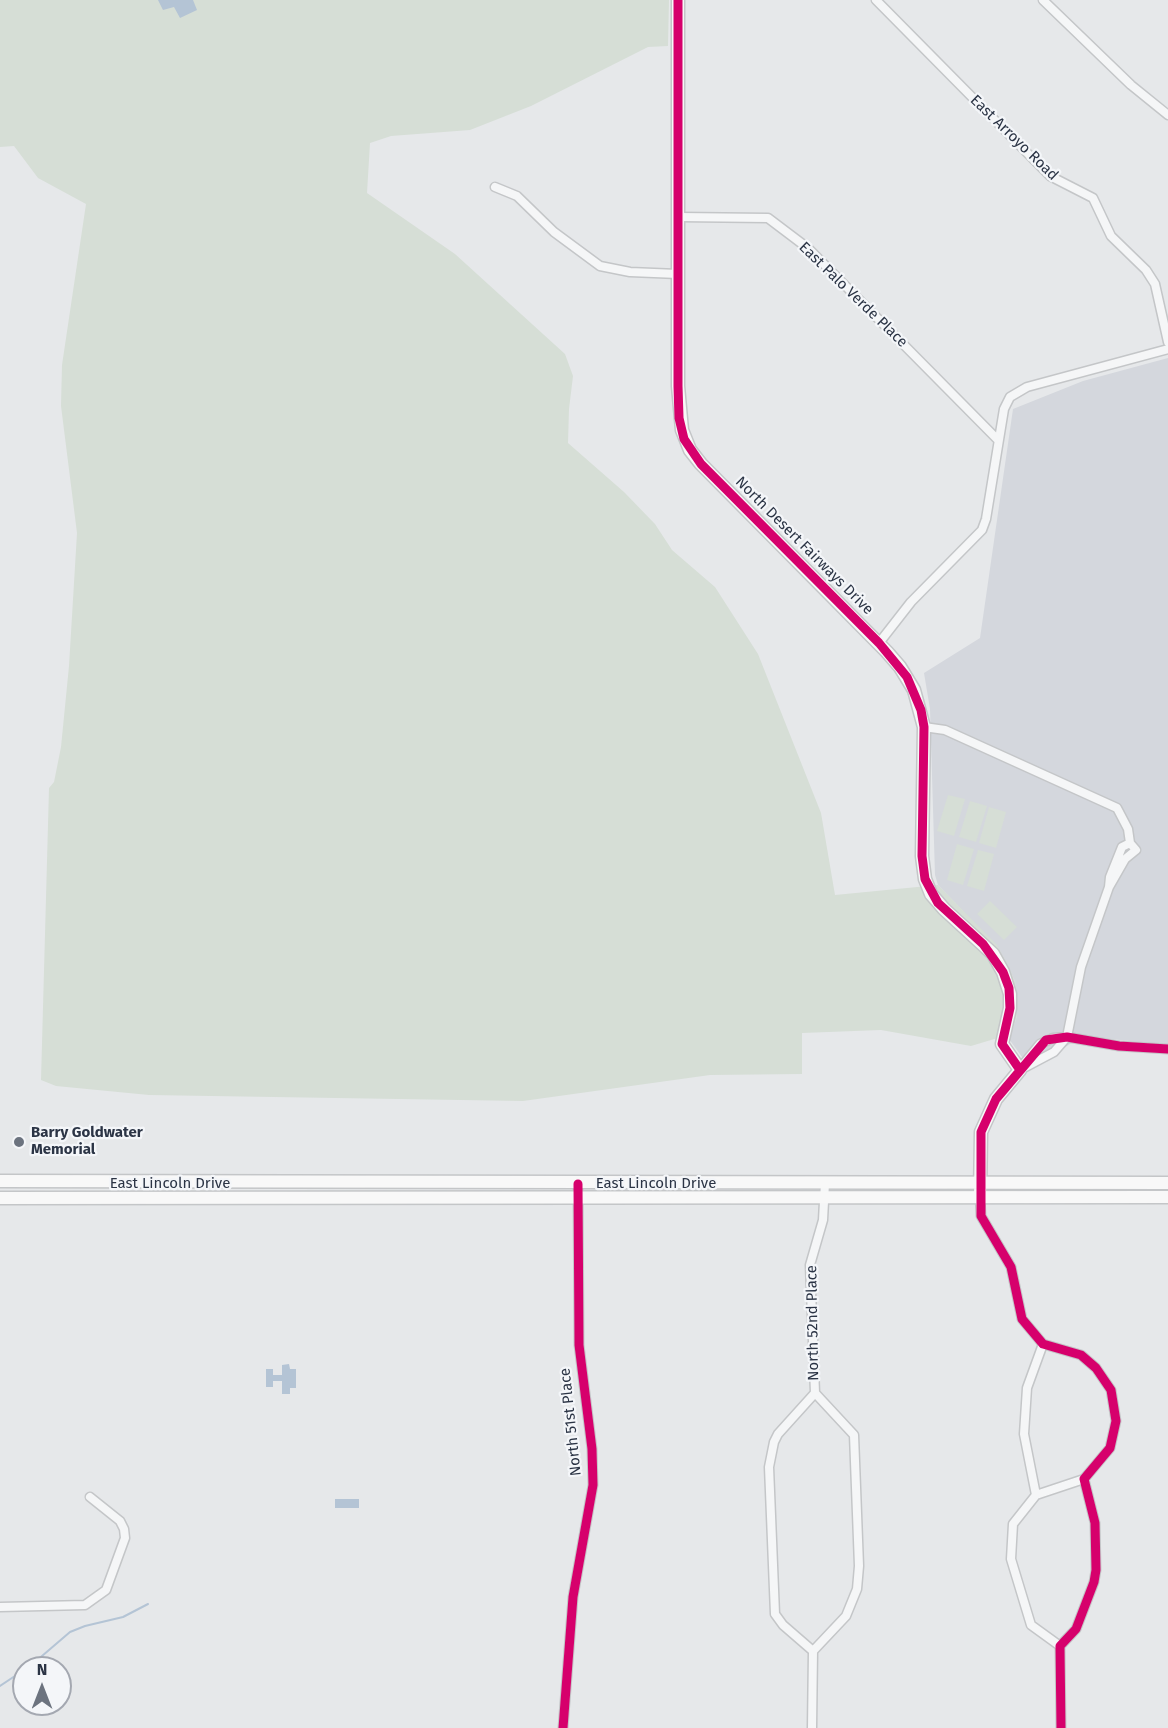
<!DOCTYPE html>
<style>
body{margin:0}
#map{position:relative;width:1168px;height:1728px;overflow:hidden;background:#e6e8ea;font-family:"Fira Sans",sans-serif}
canvas{display:block}
.north{position:absolute;left:12px;top:1656px;width:60px;height:60px;box-sizing:border-box;background:#f4f6f9;border:2px solid #a4a8b1;border-radius:50%;rotate:0deg;font-size:16px;font-weight:700;line-height:24px;text-align:center;color:#2b3445}
.north::after{content:'';display:block;margin:auto;width:21px;height:27px;background:#6c737f;clip-path:polygon(50% 0,100% 100%,50% 72%,0 100%)}
</style>
<div id="map">
<canvas width="1168" height="1728"></canvas>
<div class="north">N</div>
</div>
<script>
const c = document.querySelector('canvas').getContext('2d');
c.lineJoin = 'round';
function fillPath(path, color) {
  c.fillStyle = color;
  c.fill(path, 'evenodd');
}
function toPath(rows) {
  const path = new Path2D();
  for (const r of rows) {
    path.moveTo(r[0], r[1]);
    for (let i = 2; i < r.length; i += 2) path.lineTo(r[i], r[i + 1]);
  }
  return path;
}
function stroke(path, color, width, dash) {
  c.strokeStyle = color;
  c.lineWidth = width;
  c.lineCap = dash ? 'butt' : 'round';
  c.setLineDash(dash || []);
  c.stroke(path);
}
function drawText(font, color, halo, rows, align = 'center') {
  c.font = font + ' "Fira Sans",sans-serif';
  c.lineWidth = 4.5;
  c.setLineDash([]);
  c.textBaseline = 'middle';
  c.strokeStyle = halo;
  c.fillStyle = color;
  for (const [text, x, y, turn = 0] of rows) {
    c.save();
    c.translate(x, y);
    c.rotate((+turn || 0) * Math.PI / 180);
    c.textAlign = isNaN(turn) ? turn : align;
    if (halo) c.strokeText(text, 0, 0);
    c.fillText(text, 0, 0);
    c.restore();
  }
}
fillPath(toPath([
 [1168,358,1168,1045,1082,1036,1049,1058,1022,1057,1009,1039,1017,1016,1015,981,962,910,938,885,935,875,930,709,924,673,980,638,1013,409,1083,381]
]), '#d4d7dd');
fillPath(toPath([
 [0,0,669,0,668,46,648,47,531,106,470,130,391,136,370,143,367,193,455,254,565,354,573,376,569,409,568,443,624,492,655,524,672,550,715,587,758,654,821,813,835,895,938,885,997,945,1008,965,1015,981,1017,997,1017,1016,1011,1034,971,1046,881,1030,802,1033,802,1074,710,1075,523,1101,149,1095,56,1086,41,1080,49,788,54,782,61,747,69,666,77,533,61,406,62,365,86,204,38,178,14,146,0,147],
 [948,795,965,799,954,836,937,831],
 [970,801,987,806,976,842,959,837],
 [989,807,1006,812,996,848,979,843],
 [957,844,974,849,963,885,947,880],
 [978,850,994,854,984,891,967,886],
 [990,901,1017,927,1004,940,977,914]
]), '#d6ded6');
fillPath(toPath([
 [158,0,193,0,197,10,180,18,174,7,163,10],
 [289,1364,290,1369,296,1369,296,1388,290,1388,290,1394,282,1394,282,1381,273,1381,273,1387,266,1387,266,1369,273,1369,273,1375,282,1375,282,1365],
 [335,1499,359,1499,359,1508,335,1508]
]), '#b4c4d5');
stroke(toPath([
 [28,1668,70,1632,85,1626,123,1617,148,1604],
 [0,1686,24,1670]
]), '#b4c4d5', 2);
const street = toPath([
 [876,0,1050,176,1093,198,1111,236,1146,270,1155,284,1168,342],
 [1043,0,1131,85,1168,115],
 [495,187,517,196,554,232,600,266,630,272,678,274],
 [679,217,768,218,809,249,998,440],
 [879,643,911,602,982,530,986,519,1004,409,1010,397,1027,387,1168,349],
 [924,727,945,730,1117,808,1128,829,1130,843,1136,850,1125,859,1109,887],
 [1022,1066,1040,1044,1053,1038,1067,1037,1119,1046,1168,1049],
 [1020,1070,1054,1052,1067,1037,1081,967,1109,887,1110,877,1122,847,1130,843],
 [980,1197,981,1216,1011,1267,1022,1319,1043,1344,1081,1355,1096,1368,1111,1390,1116,1421,1110,1448,1084,1479,1095,1523,1096,1570,1094,1582,1076,1629,1060,1646,1061,1728],
 [1043,1344,1027,1388,1024,1434,1036,1495,1013,1524,1011,1559,1031,1625,1060,1646],
 [815,1393,810,1265,823,1220,825,1183],
 [1036,1495,1084,1479],
 [0,1607,85,1605,106,1590,125,1538,124,1529,120,1521,90,1497],
 [813,1651,783,1625,775,1614,769,1467,774,1442,778,1434,815,1393],
 [813,1651,846,1616,857,1589,859,1566,854,1435,815,1393],
 [563,1728,573,1597,593,1485,592,1449,579,1345,578,1184],
 [812,1728,813,1651]
]);
const secondary = toPath([
 [678,0,678,386,682,430,690,450,701,464,887,652,900,667,914,690,924,727,922,856,925,879,931,894,944,909,993,954,1003,972,1010,994,1010,1008,1002,1044,1020,1070,996,1099,981,1132,980,1197],
 [0,1181,1168,1183],
 [0,1198,1168,1197]
]);
stroke(street, '#c4c6c8', 11);
stroke(secondary, '#c4c6c8', 15);
stroke(street, '#f5f6f7', 8);
stroke(secondary, '#f8f8f8', 12);
stroke(toPath([
 [678,0,678,386,679,418,684,439,701,464,879,643,907,677,921,710,924,727,922,856,925,879,938,903,983,944,1003,972,1009,988,1010,1008,1002,1044,1020,1070],
 [563,1728,573,1597,593,1485,592,1449,579,1345,578,1184],
 [1061,1728,1060,1646,1076,1629,1094,1582,1096,1570,1095,1523,1084,1479,1110,1448,1116,1421,1111,1390,1096,1368,1081,1355,1043,1344,1022,1319,1011,1267,981,1216,981,1132,996,1099,1046,1040,1067,1037,1119,1046,1168,1049]
]), '#d6006c', 9);
for (const [x, y, r, color] of [
 [19,1142,6,"#6c737f"]
]) {
  const dot = new Path2D();
  dot.arc(x, y, r, 0, 2 * Math.PI);
  c.fillStyle = color;
  c.fill(dot);
  stroke(dot, '#f4f6f9', 2);
}
drawText('15px', '#2b3445', '#f4f6f9', [
 ["East Arroyo Road",1014,138,44],
 ["East Palo Verde Place",853,295,44],
 ["North Desert Fairways Drive",804,546,45],
 ["East Lincoln Drive",170,1184],
 ["East Lincoln Drive",656,1184],
 ["North 52nd Place",813,1323,-91],
 ["North 51st Place",571,1422,-96]
]);
drawText('bold 15px', '#2b3445', '#f4f6f9', [
 ["Barry Goldwater",31,1133],
 ["Memorial",31,1150]
], 'left');
</script>
